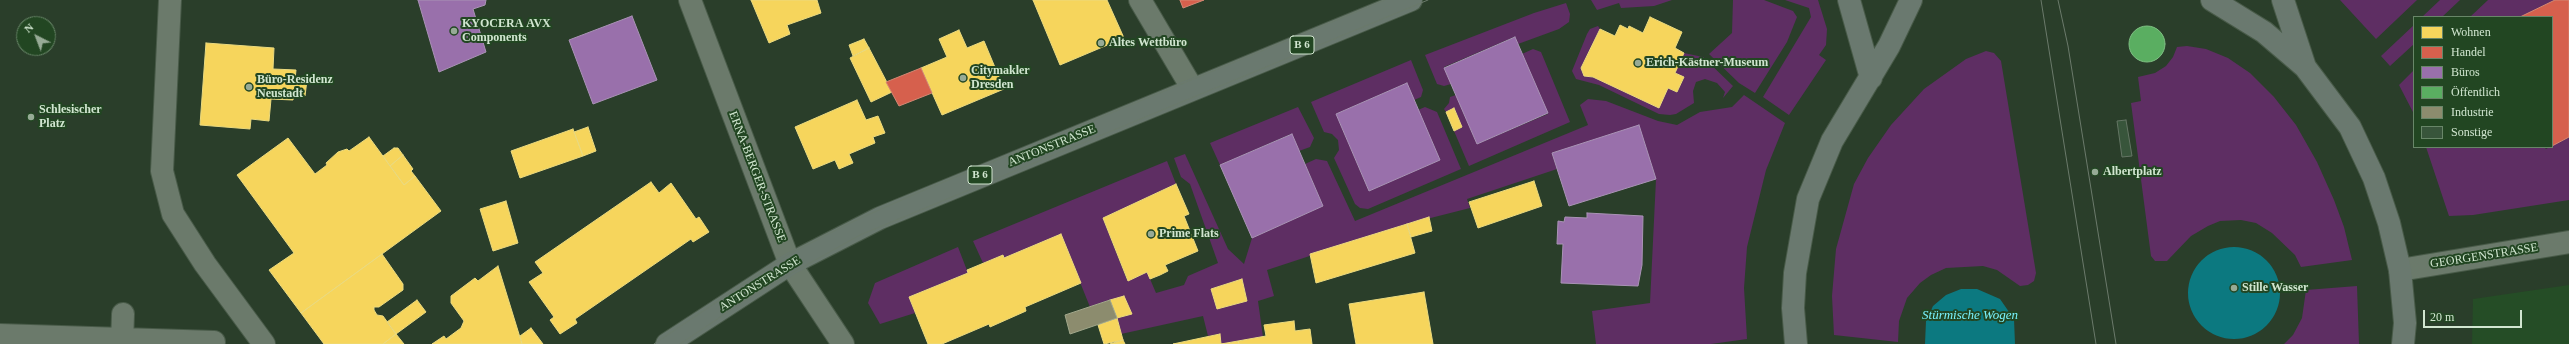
<!DOCTYPE html>
<meta charset="utf-8">
<style>
body{margin:0}
#map{position:relative;width:2569px;height:344px;overflow:hidden;background:#2a3e2a;font-family:"Times New Roman",serif}
canvas{display:block}
.legend{position:absolute;left:2413px;top:16px;width:140px;height:132px;box-sizing:border-box;background:#224622;border:1px solid #688668;margin:0;padding:5px 7px;list-style:none;font-size:12px;color:#d1e6d0}
.legend li{display:flex;align-items:center;gap:8px;height:20px}
.legend b{width:20px;border:1px solid #688668}
.north{position:absolute;left:16px;top:16px;width:40px;height:40px;box-sizing:border-box;background:#224622;border:1px solid #688668;border-radius:50%;rotate:318deg;font-size:11px;font-weight:700;line-height:16px;text-align:center;color:#d1e6d0}
.north::after{content:'';display:block;margin:auto;width:14px;height:18px;background:#97ab96;clip-path:polygon(50% 0,100% 100%,50% 72%,0 100%)}
.scale{position:absolute;left:2423px;top:310px;width:99px;height:18px;box-sizing:border-box;border:2px solid #d1e6d0;border-top:0;padding-left:5px;font-size:12px;line-height:14px;white-space:nowrap;color:#d1e6d0;-webkit-text-stroke:3px #224622;paint-order:stroke}
</style>
<div id="map">
<canvas width="2569" height="344"></canvas>
<ul class="legend">
<li><b style="height:11px;background:#f6d55c"></b>Wohnen</li>
<li><b style="height:11px;background:#d6604d"></b>Handel</li>
<li><b style="height:11px;background:#9970ab"></b>Büros</li>
<li><b style="height:11px;background:#5aae61"></b>Öffentlich</li>
<li><b style="height:11px;background:#8c8c6e"></b>Industrie</li>
<li><b style="height:11px;background:#38553b"></b>Sonstige</li>
</ul>
<div class="north">N</div>
<div class="scale">20 m</div>
</div>
<script>
const c = document.querySelector('canvas').getContext('2d');
c.lineJoin = 'round';
function fillPath(path, color) {
  c.fillStyle = color;
  c.fill(path, 'evenodd');
}
function toPath(rows) {
  const path = new Path2D();
  for (const r of rows) {
    if (r.length === 3) {
      path.moveTo(r[0] + r[2], r[1]);
      path.arc(r[0], r[1], r[2], 0, 2 * Math.PI);
      continue;
    }
    path.moveTo(r[0], r[1]);
    for (let i = 2; i < r.length; i += 2) path.lineTo(r[i], r[i + 1]);
  }
  return path;
}
function stroke(path, color, width, dash) {
  c.strokeStyle = color;
  c.lineWidth = width;
  c.lineCap = dash ? 'butt' : 'round';
  c.setLineDash(dash || []);
  c.stroke(path);
}
function drawText(font, color, halo, rows, align = 'center') {
  c.font = font + ' "Times New Roman",serif';
  c.lineWidth = 4;
  c.setLineDash([]);
  c.textBaseline = 'middle';
  c.strokeStyle = halo;
  c.fillStyle = color;
  for (const [text, x, y, turn = 0] of rows) {
    c.save();
    c.translate(x, y);
    c.rotate((+turn || 0) * Math.PI / 180);
    c.textAlign = isNaN(turn) ? turn : align;
    if (halo) c.strokeText(text, 0, 0);
    c.fillText(text, 0, 0);
    c.restore();
  }
}
fillPath(toPath([
 [2569,285,2569,344,2472,344,2473,299]
]), '#254d26');
fillPath(toPath([
 [1591,0,1672,0,1654,6,1621,8,1619,3,1597,10],
 [1733,0,1764,0,1793,11,1797,17,1787,42,1755,93,1739,83,1709,54,1732,33],
 [1785,0,1818,0,1827,29,1826,45,1819,55,1826,60,1789,115,1763,97,1811,17,1809,8],
 [2340,0,2417,0,2376,39],
 [2440,0,2460,0,2442,17,2422,17],
 [2488,0,2555,0,2520,17,2470,17],
 [1566,3,1570,14,1569,22,1559,29,1518,44,1514,37,1444,67,1451,84,1444,86,1437,84,1425,55,1534,13],
 [2414,25,2414,44,2390,66,2381,56],
 [1598,26,1600,29,1581,68,1584,76,1668,88,1677,92,1684,78,1675,73,1684,53,1703,57,1733,86,1723,98,1725,92,1717,83,1705,79,1696,82,1693,91,1694,103,1676,114,1670,115,1659,114,1599,85,1576,79,1572,71,1587,34,1590,29],
 [2187,46,2206,49,2228,58,2250,73,2274,97,2296,125,2317,162,2334,200,2344,227,2352,260,2301,267,2295,255,2272,233,2256,223,2241,220,2220,221,2208,226,2191,236,2167,261,2155,261,2151,256,2131,103,2141,101,2138,77,2155,73,2166,66,2173,57,2177,47],
 [1533,49,1541,52,1570,122,1469,166,1454,131,1462,127,1454,108,1446,112,1444,109,1449,103,1450,97,1456,95,1477,144,1548,114,1522,54],
 [1986,51,1994,53,2001,61,2036,273,2034,281,2028,285,2020,286,1997,270,1983,266,1946,268,1931,275,1920,283,1907,298,1899,321,1898,342,1834,335,1832,296,1836,249,1854,184,1868,158,1891,125,1924,89,1966,59],
 [1411,60,1423,90,1421,97,1414,100,1407,83,1336,114,1369,191,1440,160,1418,110,1425,107,1437,112,1461,169,1368,209,1360,208,1355,204,1334,158,1339,150,1338,140,1332,134,1324,132,1311,102],
 [2414,70,2414,114,2399,85],
 [1744,95,1785,123,1766,170,1747,247,1744,288,1747,339,1711,344,1596,344,1592,311,1650,303,1656,179,1639,126,1552,153,1557,169,1467,199,1470,208,1407,224,1267,270,1274,296,1258,301,1263,337,1221,344,1219,334,1208,336,1203,316,1121,334,1117,318,1131,314,1110,300,1090,307,1061,235,1004,258,1003,255,983,263,973,241,1167,161,1176,184,1103,218,1127,280,1147,272,1156,293,1184,285,1188,276,1218,263,1190,184,1181,177,1174,158,1185,154,1228,249,1244,264,1252,238,1323,206,1305,164,1316,159,1327,161,1355,221,1588,125,1580,105,1588,99,1606,101,1658,121,1677,125,1700,112,1732,107],
 [1242,279,1247,301,1217,308,1211,289],
 [1298,107,1314,138,1310,147,1299,151,1291,134,1220,165,1210,143],
 [2569,137,2569,200,2473,215,2449,216,2426,147,2544,147,2546,149],
 [958,247,968,273,909,297,915,313,880,324,868,303,875,283],
 [2357,286,2359,344,2284,344,2293,335,2302,318,2306,290]
]), '#5e2e63');
fillPath(toPath([
 [2234,293,46],
 [1961,289,1977,289,2000,299,2014,319,2015,344,1925,344,1926,321,1933,306,1946,295]
]), '#0c7980');
const homes = toPath([
 [751,0,817,0,821,13,787,25,790,34,769,43,751,0],
 [1033,0,1107,0,1124,38,1060,65,1033,0],
 [1650,17,1682,32,1675,48,1684,53,1675,73,1684,77,1677,92,1668,88,1659,108,1593,77,1584,76,1581,68,1600,29,1615,36,1620,25,1628,29,1629,26,1643,33,1650,17],
 [959,30,967,48,984,41,1004,89,942,115,921,68,947,57,939,39,959,30],
 [864,39,869,48,853,56,849,45,864,39],
 [206,43,274,48,273,69,296,70,293,100,271,99,269,121,251,119,250,129,200,125,206,43],
 [869,48,892,92,871,102,850,58,869,48],
 [295,79,307,80,305,96,294,96,295,79],
 [857,100,866,120,878,116,885,133,873,137,875,143,849,154,853,163,839,169,835,160,813,169,795,127,857,100],
 [1454,108,1462,127,1454,131,1446,112,1454,108],
 [588,127,596,151,583,156,574,132,588,127],
 [573,129,583,156,520,178,511,151,573,129],
 [369,137,404,185,415,176,441,211,301,313,269,270,294,253,237,175,288,138,315,174,327,165,326,163,338,152,347,149,349,151,369,137],
 [394,148,398,148,403,155,390,166,383,156,394,148],
 [403,155,413,169,411,171,415,176,404,185,390,166,403,155],
 [1534,181,1542,206,1478,228,1469,202,1534,181],
 [651,182,659,193,671,183,696,219,699,217,709,232,693,242,691,239,575,319,577,323,560,334,550,320,554,317,529,282,543,273,535,262,651,182],
 [1176,184,1189,214,1184,216,1198,251,1165,265,1168,271,1160,275,1150,279,1147,272,1128,281,1103,218,1176,184],
 [506,201,518,243,493,251,480,209,506,201],
 [1429,217,1432,231,1411,237,1407,224,1429,217],
 [1407,224,1415,253,1316,283,1310,254,1407,224],
 [1061,234,1081,283,1025,307,1026,311,990,327,989,324,942,344,928,344,909,297,968,273,967,270,1003,255,1004,258,1061,234],
 [382,254,403,284,403,290,379,307,374,307,374,310,377,315,383,316,396,334,383,344,324,344,301,313,382,254],
 [498,266,522,344,432,344,444,336,446,339,461,328,464,321,451,303,451,296,475,278,478,281,498,266],
 [1242,279,1247,301,1217,309,1211,289,1242,279],
 [1424,292,1433,344,1356,344,1349,304,1424,292],
 [1124,296,1132,314,1117,318,1110,300,1124,296],
 [417,300,426,312,396,334,387,322,417,300],
 [1117,318,1123,340,1104,344,1098,325,1117,318],
 [1294,321,1295,331,1310,329,1312,344,1239,344,1238,341,1266,336,1264,325,1294,321],
 [531,328,543,344,522,344,520,336,531,328],
 [396,334,404,344,383,344,396,334],
 [1220,334,1221,344,1238,341,1239,344,1173,344,1220,334],
 [1123,340,1125,344,1110,344,1123,340]
]);
fillPath(homes, '#f6d55c');
stroke(homes, '#ebda7f', 1);
const shops = toPath([
 [1180,0,1204,0,1183,8,1180,0],
 [2555,0,2569,0,2569,137,2552,146,2552,17,2520,17,2555,0],
 [921,68,932,93,899,106,886,82,921,68]
]);
fillPath(shops, '#d6604d');
stroke(shops, '#d48874', 1);
const offices = toPath([
 [418,0,486,0,485,5,473,9,486,52,439,72,418,0],
 [632,16,657,80,593,104,569,40,632,16],
 [1515,37,1548,113,1477,144,1444,68,1515,37],
 [1407,83,1440,160,1369,191,1336,114,1407,83],
 [1639,125,1656,179,1569,206,1552,153,1639,125],
 [1292,134,1323,206,1252,238,1220,165,1292,134],
 [1587,213,1643,216,1642,265,1638,286,1561,283,1563,244,1557,244,1558,221,1564,222,1565,217,1587,218,1587,213]
]);
fillPath(offices, '#9970ab');
stroke(offices, '#aa93b6', 1);
const public = toPath([
 [2147,44,18]
]);
fillPath(public, '#5aae61');
stroke(public, '#7ebf82', 1);
const industry = toPath([
 [1110,300,1117,318,1070,334,1065,315,1110,300]
]);
fillPath(industry, '#8c8c6e');
stroke(industry, '#a1a78b', 1);
const building = toPath([
 [2126,120,2132,156,2122,157,2117,121,2126,120]
]);
fillPath(building, '#38553b');
stroke(building, '#647564', 1);
const minor = toPath([
 [170,0,162,171,173,214,205,264,264,344],
 [690,0,790,264,843,344],
 [1140,0,1192,88],
 [2400,270,2569,242],
 [0,335,214,342],
 [122,344,123,314]
]);
const major = toPath([
 [1849,0,1871,78],
 [2212,0,2264,32,2305,67,2350,127,2374,178,2389,223,2400,270,2405,323,2403,344],
 [2283,0,2305,67],
 [667,344,790,264,880,218,1411,0],
 [1796,344,1793,308,1795,273,1808,199,1832,141,1889,46,1911,0]
]);
stroke(minor, '#485a48', 24);
stroke(major, '#485a48', 24);
stroke(minor, '#6b7a6b', 22);
stroke(major, '#6a796f', 22);
stroke(toPath([
 [2041,0,2096,344],
 [2058,0,2068,46,2116,344],
 [654,344,787,255,852,222,922,191,1385,0],
 [680,344,756,293,860,235,1428,0]
]), '#6b7a6b', 1);
for (const [x, y, r, color] of [
 [454,31,4,"#97ab96"],
 [1101,43,4,"#97ab96"],
 [1638,63,4,"#97ab96"],
 [963,78,4,"#97ab96"],
 [249,87,4,"#97ab96"],
 [31,117,4,"#97ab96"],
 [2095,172,4,"#97ab96"],
 [1151,234,4,"#97ab96"],
 [2234,288,4,"#97ab96"]
]) {
  const dot = new Path2D();
  dot.arc(x, y, r, 0, 2 * Math.PI);
  c.fillStyle = color;
  c.fill(dot);
  stroke(dot, '#224622', 1.5);
}
for (const [x, y, w] of [
 [1302,45,24],
 [980,175,24]
]) {
  const box = new Path2D();
  box.roundRect(x - w / 2, y - 9, w, 18, 3);
  c.fillStyle = '#224622';
  c.fill(box);
  stroke(box, '#d1e6d0', 1);
}
drawText('bold 11px', '#d1e6d0', null, [
 ["B 6",1302,45],
 ["B 6",980,175]
]);
drawText('bold 12px', '#d1e6d0', '#224622', [
 ["KYOCERA AVX",462,24],
 ["Components",462,38],
 ["Altes Wettbüro",1109,43],
 ["Erich-Kästner-Museum",1646,63],
 ["Citymakler",971,71],
 ["Dresden",971,85],
 ["Büro-Residenz",257,80],
 ["Neustadt",257,94],
 ["Schlesischer",39,110],
 ["Platz",39,124],
 ["Albertplatz",2103,172],
 ["Prime Flats",1159,234],
 ["Stille Wasser",2242,288]
], 'left');
drawText('12px', '#d1e6d0', '#224622', [
 ["ANTONSTRASSE",1052,146,-22],
 ["ERNA-BERGER-STRASSE",757,177,69],
 ["GEORGENSTRASSE",2484,256,-9],
 ["ANTONSTRASSE",760,284,-32]
]);
drawText('italic 13px', '#79f2fd', '#224622', [
 ["Stürmische Wogen",1970,316]
]);
</script>
